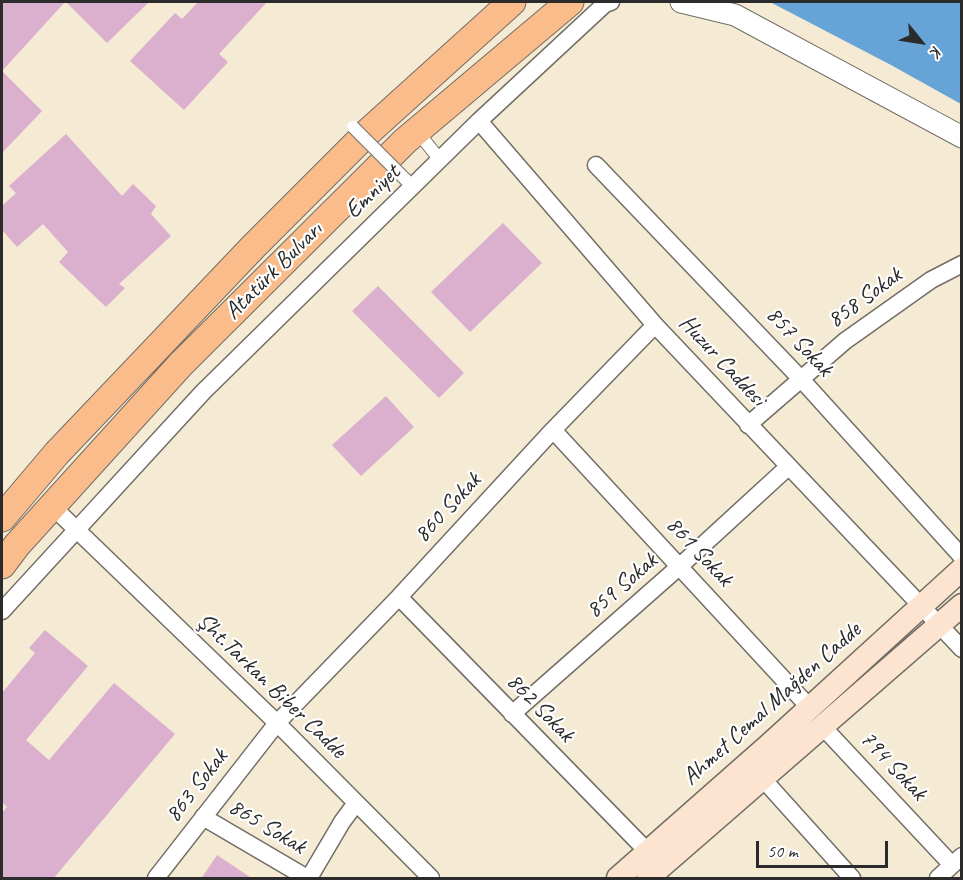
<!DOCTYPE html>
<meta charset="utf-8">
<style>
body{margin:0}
#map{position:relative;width:963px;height:880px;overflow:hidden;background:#f5ead4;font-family:Caveat,sans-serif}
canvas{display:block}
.frame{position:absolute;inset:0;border:3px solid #2b2b2b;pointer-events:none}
.north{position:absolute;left:891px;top:12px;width:60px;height:60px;-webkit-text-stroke:4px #fff;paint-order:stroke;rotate:120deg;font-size:16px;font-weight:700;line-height:24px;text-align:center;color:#2b2b2b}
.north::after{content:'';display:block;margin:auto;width:21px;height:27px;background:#2b2b2b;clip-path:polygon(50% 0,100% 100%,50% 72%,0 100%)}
.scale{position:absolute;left:756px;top:841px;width:132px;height:27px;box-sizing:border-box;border:3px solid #2b2b2b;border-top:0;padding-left:8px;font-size:18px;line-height:21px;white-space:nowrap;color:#2b2b2b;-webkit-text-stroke:4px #fff;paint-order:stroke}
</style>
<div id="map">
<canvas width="963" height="880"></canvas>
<div class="frame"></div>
<div class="north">K</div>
<div class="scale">50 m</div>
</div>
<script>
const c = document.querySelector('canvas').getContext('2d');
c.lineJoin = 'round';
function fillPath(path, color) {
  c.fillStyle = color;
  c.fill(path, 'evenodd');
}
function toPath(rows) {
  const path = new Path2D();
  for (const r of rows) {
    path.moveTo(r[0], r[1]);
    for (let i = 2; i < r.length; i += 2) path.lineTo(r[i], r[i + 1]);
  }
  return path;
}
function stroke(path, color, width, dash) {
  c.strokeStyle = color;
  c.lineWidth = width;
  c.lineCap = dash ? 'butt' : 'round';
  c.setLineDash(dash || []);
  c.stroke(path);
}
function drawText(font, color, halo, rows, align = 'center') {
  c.font = font + ' Caveat,sans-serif';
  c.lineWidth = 4.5;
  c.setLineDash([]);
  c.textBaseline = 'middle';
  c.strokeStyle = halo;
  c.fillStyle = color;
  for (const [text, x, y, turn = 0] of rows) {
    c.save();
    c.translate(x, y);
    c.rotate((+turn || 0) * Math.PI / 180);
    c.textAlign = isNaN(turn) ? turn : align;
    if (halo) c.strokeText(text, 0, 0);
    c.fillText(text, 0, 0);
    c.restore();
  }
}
fillPath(toPath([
 [770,2,961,2,961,104,891,65]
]), '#66a3d7');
fillPath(toPath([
 [2,2,65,2,2,71,42,111,2,153],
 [66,2,149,2,107,43],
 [198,2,267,2,219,54,228,62,184,110,130,61,175,13,182,19],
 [66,134,122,196,133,184,156,206,151,214,171,236,119,284,125,288,106,307,59,262,68,252,43,224,17,247,2,230,2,206,16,193,9,186],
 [503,223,542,263,470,332,431,292],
 [378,286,464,373,439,398,352,311],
 [386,396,414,427,361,476,332,445],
 [45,630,88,666,26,740,49,760,114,683,175,734,53,879,2,879,2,813,7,807,2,802,2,693,35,653,29,648],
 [217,855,253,879,201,879]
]), '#dbafce');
const pedestrian = toPath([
 [417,131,440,160]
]);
const minor = toPath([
 [479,121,655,325,962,649],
 [596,165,801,379,962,557],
 [748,425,845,341,931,280,962,264],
 [553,430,810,708],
 [52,506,277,723,431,878],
 [399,597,648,852],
 [2,611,203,392,479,121,605,4,611,2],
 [512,714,680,566,788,467],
 [823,727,952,865],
 [763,779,852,878],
 [203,817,307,878],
 [156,878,277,723,399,597,553,430,655,325],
 [309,878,342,822,356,803],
 [938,878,962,856]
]);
const tertiary = toPath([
 [681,2,735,15,962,137]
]);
const secondary = toPath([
 [618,878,769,745,962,569],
 [648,878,962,605]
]);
const trunk = toPath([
 [2,518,57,453,254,246,367,133,512,2],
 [2,565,17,545,181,364,405,141,570,2]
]);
stroke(pedestrian, '#726e66', 14);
stroke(minor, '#726e66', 19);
stroke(tertiary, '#726e66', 23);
stroke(secondary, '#726e66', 25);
stroke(trunk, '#726e66', 29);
stroke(pedestrian, '#fff', 12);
stroke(minor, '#fff', 16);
stroke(tertiary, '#fff', 21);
stroke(secondary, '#fde4d0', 22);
stroke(trunk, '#f9bc8a', 27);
const pedestrianBridge = toPath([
 [353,127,406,180]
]);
stroke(pedestrianBridge, '#726e66', 14, []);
stroke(pedestrianBridge, '#fff', 12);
drawText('24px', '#2b2b2b', '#fff', [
 ["Emniyet",373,192,-44],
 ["Atatürk Bulvarı",274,271,-45],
 ["858 Sokak",865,298,-36],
 ["857 Sokak",799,342,47],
 ["Huzur Caddesi",722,361,47],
 ["860 Sokak",448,508,-47],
 ["861 Sokak",699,552,47],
 ["859 Sokak",622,586,-41],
 ["Şht.Tarkan Biber Cadde",271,686,44],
 ["Ahmet Cemal Mağden Cadde",772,704,-42],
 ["862 Sokak",540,708,46],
 ["794 Sokak",893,766,47],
 ["863 Sokak",197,786,-52],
 ["865 Sokak",267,827,31]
]);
</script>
